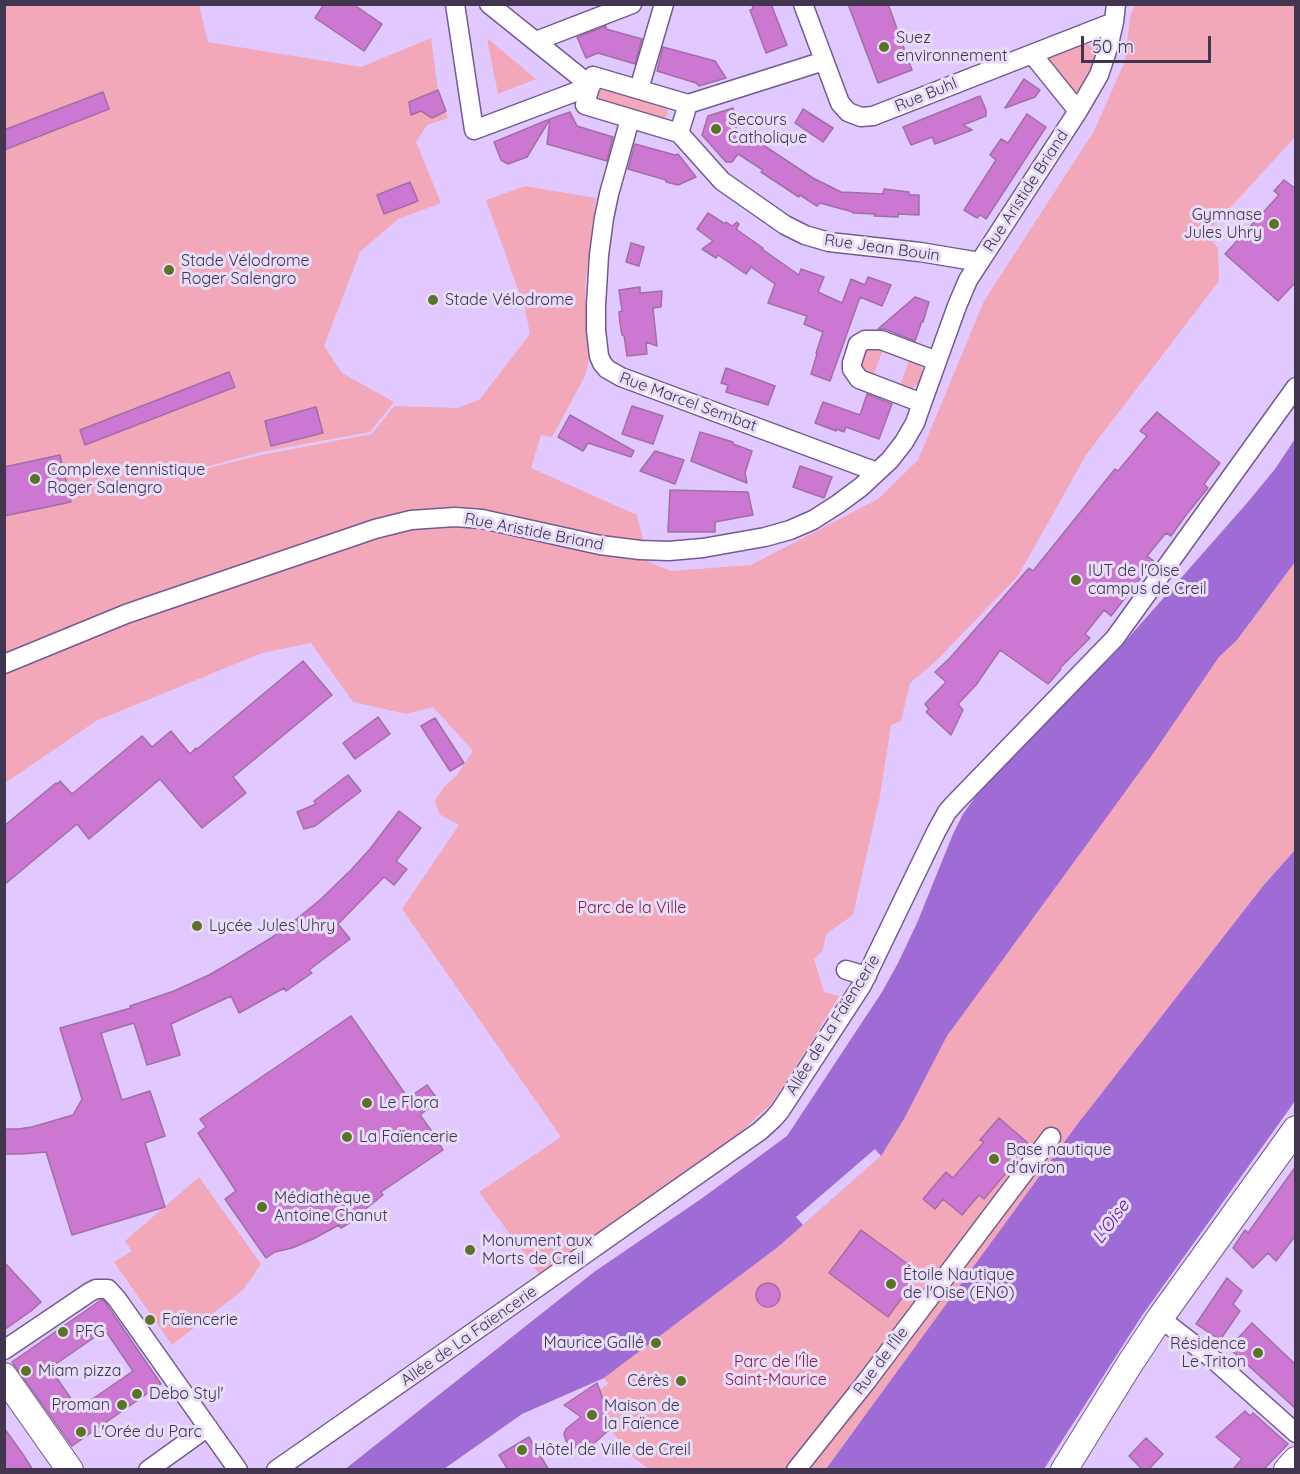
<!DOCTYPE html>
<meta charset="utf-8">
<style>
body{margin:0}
#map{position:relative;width:1300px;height:1474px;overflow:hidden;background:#e1c9ff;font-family:Quicksand,sans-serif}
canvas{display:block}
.frame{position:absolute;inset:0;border:6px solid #413550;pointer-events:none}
.scale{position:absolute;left:1081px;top:36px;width:130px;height:27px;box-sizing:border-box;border:3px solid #413550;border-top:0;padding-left:8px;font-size:18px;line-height:21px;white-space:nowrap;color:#413550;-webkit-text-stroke:4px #e8ddf8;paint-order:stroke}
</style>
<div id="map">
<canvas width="1300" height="1474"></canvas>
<div class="frame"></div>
<div class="scale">50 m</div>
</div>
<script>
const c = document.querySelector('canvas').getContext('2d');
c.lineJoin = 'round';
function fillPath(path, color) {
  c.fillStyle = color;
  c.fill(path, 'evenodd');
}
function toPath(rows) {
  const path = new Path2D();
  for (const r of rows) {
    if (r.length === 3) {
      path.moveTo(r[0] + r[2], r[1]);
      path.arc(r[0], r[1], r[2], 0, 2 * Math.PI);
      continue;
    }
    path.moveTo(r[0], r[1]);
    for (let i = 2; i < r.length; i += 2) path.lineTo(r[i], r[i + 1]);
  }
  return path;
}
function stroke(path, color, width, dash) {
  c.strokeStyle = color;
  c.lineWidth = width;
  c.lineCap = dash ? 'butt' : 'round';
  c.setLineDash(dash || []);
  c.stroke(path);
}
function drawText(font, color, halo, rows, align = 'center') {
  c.font = font + ' Quicksand,sans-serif';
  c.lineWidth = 6;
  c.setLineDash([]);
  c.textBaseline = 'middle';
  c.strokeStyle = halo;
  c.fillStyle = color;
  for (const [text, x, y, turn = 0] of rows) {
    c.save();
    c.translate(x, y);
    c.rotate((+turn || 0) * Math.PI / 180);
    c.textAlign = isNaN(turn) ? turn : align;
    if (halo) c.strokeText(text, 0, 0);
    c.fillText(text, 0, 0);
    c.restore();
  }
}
fillPath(toPath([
 [4,5,199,5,208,42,361,67,431,38,438,90,448,118,427,125,416,142,441,203,398,219,360,252,324,346,342,373,394,402,370,432,261,452,132,487,261,455,372,434,394,406,458,408,480,399,530,334,525,309,486,200,525,186,596,198,585,286,589,360,585,376,552,437,541,435,531,468,637,515,649,562,671,571,751,565,878,499,918,460,984,301,1094,131,1125,61,1130,17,1135,5,1295,5,1295,137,1206,234,1218,248,1219,281,1086,455,1018,576,935,662,910,683,901,721,891,725,880,796,853,915,826,934,823,950,814,959,824,992,839,996,811,1043,771,1104,731,1141,631,1216,539,1274,479,1192,561,1137,402,909,459,825,439,814,435,800,444,787,457,775,473,751,433,707,406,714,353,702,311,643,262,653,96,721,5,783],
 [487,38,536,79,498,94],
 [1086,43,1094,49,1098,59,1083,90,1074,91,1050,65,1049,61,1051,52],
 [607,88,664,104,668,109,667,115,661,121,599,103,598,94,601,90],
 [884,346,872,380,860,367,862,354,867,347],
 [911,355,919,362,922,368,921,379,918,384,913,388,907,389,899,389],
 [1295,562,1295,850,1263,886,1076,1126,826,1469,649,1469,634,1458,601,1419,608,1413,606,1408,591,1407,585,1400,608,1384,604,1378,778,1247,881,1156,904,1119,947,1036,1219,657,1237,640],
 [199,1177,261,1264,243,1290,172,1345,114,1262,132,1251,125,1241]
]), '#f2a8b8');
fillPath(toPath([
 [1295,439,1295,562,1237,640,1219,657,1152,755,947,1036,904,1119,881,1156,778,1247,604,1378,522,1414,444,1469,344,1470,594,1272,701,1199,787,1136,882,992,898,963,917,923,953,834,963,814,981,789,1005,762,1116,652,1247,503,1275,469],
 [1295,850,1295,1101,1141,1317,1044,1469,826,1469,1076,1126,1263,886]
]), '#9e6cd4');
fillPath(toPath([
 [875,1149,881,1156,803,1225,796,1217]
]), '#e1c9ff');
const building = toPath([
 [324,4,353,4,382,24,364,51,315,18,324,4],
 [752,4,771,4,787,45,766,53,750,10,753,9,752,4],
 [848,4,888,4,912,70,878,83,848,4],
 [606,26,606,29,642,39,635,64,598,53,586,58,577,37,606,26],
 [663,47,715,61,726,78,699,86,696,83,657,71,663,47],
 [1024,79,1040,90,1035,97,1005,108,1024,79],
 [438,90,446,111,432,118,421,111,411,115,409,102,438,90],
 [103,92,109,109,4,150,4,130,103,92],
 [980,96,986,110,986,116,963,125,972,130,935,144,932,137,911,145,903,127,980,96],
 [733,108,736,118,736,129,751,143,754,139,813,178,841,192,883,194,884,189,909,192,909,195,919,195,919,215,898,214,898,217,874,216,875,214,853,213,853,212,820,203,817,206,800,195,799,197,761,172,763,170,738,154,732,162,726,162,702,135,708,116,733,108],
 [803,109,833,128,823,142,795,123,803,109],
 [570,112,577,126,613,137,607,161,547,144,550,119,570,112],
 [1027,114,1046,127,986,219,980,215,977,218,964,210,996,160,990,155,1001,139,1008,143,1027,114],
 [550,119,527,157,508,164,501,160,494,142,550,119],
 [635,144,675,155,678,154,696,177,678,185,666,182,666,180,628,169,635,144],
 [1284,180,1296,189,1296,282,1278,301,1225,254,1279,195,1274,191,1284,180],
 [410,182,418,201,384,214,377,195,410,182],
 [708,213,725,224,726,222,732,226,737,222,739,224,736,229,763,248,762,249,799,275,801,269,824,277,818,292,842,303,851,279,865,285,868,277,891,285,882,306,860,297,830,381,811,374,817,354,816,353,823,332,804,324,807,316,768,303,775,284,751,267,746,274,718,255,716,258,702,249,713,241,697,229,708,213],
 [631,243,644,247,639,266,626,262,631,243],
 [640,287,640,293,662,291,661,307,653,308,657,346,646,342,647,354,627,356,624,335,622,335,620,323,619,312,622,311,619,290,640,287],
 [915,297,929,302,923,322,922,321,915,341,885,329,878,329,915,297],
 [726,368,775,386,768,405,726,392,728,385,721,383,726,368],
 [229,372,235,387,85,445,80,430,229,372],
 [867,394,892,404,879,439,846,427,844,432,836,429,836,431,815,423,823,402,860,415,867,394],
 [632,406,663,416,653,444,622,434,632,406],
 [316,407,323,433,271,446,265,421,316,407],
 [1157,412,1220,463,1204,484,1208,488,1186,515,1171,536,1166,533,1147,556,1154,561,1111,616,1104,610,1085,634,1090,638,1060,668,1061,669,1048,684,1000,650,976,685,958,704,963,710,951,735,926,712,929,709,925,704,946,682,935,672,950,658,1029,568,1033,571,1115,469,1118,471,1147,436,1140,431,1157,412],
 [570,415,634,451,631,457,588,443,583,451,558,437,570,415],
 [700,432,733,442,733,444,752,451,745,473,747,483,691,461,700,432],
 [655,451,684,460,675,484,640,471,655,451],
 [60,455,71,502,4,516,4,467,60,455],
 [800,466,832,477,824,498,793,487,800,466],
 [670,490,748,492,753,515,715,522,715,532,668,532,670,490],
 [303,661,332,695,233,777,246,793,202,828,160,779,89,839,77,824,4,885,4,826,56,783,58,784,60,781,72,794,142,736,152,747,171,731,190,754,196,748,197,749,303,661],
 [378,717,390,734,355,759,343,743,378,717],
 [435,718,464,763,450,771,421,726,435,718],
 [348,775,361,791,315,826,304,829,297,812,316,804,314,801,348,775],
 [399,811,421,828,396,861,407,869,394,885,384,877,338,924,350,939,309,970,312,973,286,991,284,988,239,1013,231,996,171,1024,180,1055,147,1065,134,1023,101,1033,122,1100,150,1091,165,1136,145,1143,165,1207,72,1235,46,1152,21,1154,4,1154,4,1129,18,1129,32,1127,73,1115,82,1099,60,1028,131,1008,130,1006,174,991,209,975,235,960,271,938,293,922,321,899,351,870,370,849,399,811],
 [351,1016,408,1098,427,1085,439,1101,420,1115,439,1141,438,1142,443,1150,381,1192,383,1195,358,1215,359,1217,341,1228,339,1225,313,1239,292,1248,275,1252,266,1258,225,1199,236,1191,198,1133,206,1127,200,1119,351,1016],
 [999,1118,1028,1143,1010,1164,1012,1166,984,1199,979,1195,962,1215,943,1199,935,1209,923,1199,946,1172,953,1178,984,1142,980,1140,999,1118],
 [1296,1166,1296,1235,1276,1261,1268,1253,1253,1268,1233,1248,1245,1230,1248,1233,1296,1166],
 [861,1230,920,1273,888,1317,829,1273,861,1230],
 [4,1262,41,1302,31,1311,4,1330,4,1262],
 [1227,1278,1242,1291,1233,1304,1240,1311,1220,1340,1196,1324,1227,1278],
 [768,1295,12],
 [101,1300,103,1300,105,1302,161,1384,72,1446,12,1362,101,1300],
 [105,1330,133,1371,78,1409,50,1368,105,1330],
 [1252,1323,1296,1365,1296,1409,1229,1348,1252,1323],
 [597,1383,608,1413,601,1419,610,1429,590,1447,584,1455,566,1441,564,1434,566,1429,581,1417,564,1405,597,1383],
 [1245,1411,1250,1416,1253,1413,1288,1444,1263,1470,1232,1470,1242,1459,1216,1437,1245,1411],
 [4,1428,22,1453,33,1470,4,1470,4,1428],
 [529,1437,549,1470,508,1470,499,1455,529,1437],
 [1146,1438,1163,1454,1148,1470,1143,1470,1129,1456,1146,1438]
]);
fillPath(building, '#cc77d2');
stroke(building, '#a06fa4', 1.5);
const street = toPath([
 [455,4,474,130,591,86,489,4],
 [803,4,840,103,848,112,861,117,873,116,1114,22],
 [536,41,632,4],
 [1032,54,1078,111],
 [593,76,688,104,679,133,585,105,593,76],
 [639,89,664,4],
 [688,104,824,61],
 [630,119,609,194,604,218,599,255,596,305,596,330,599,356,602,363,607,369,621,377,877,472],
 [679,133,722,181,785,225,805,235,829,242,920,252,980,262],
 [922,403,859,379,852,369,852,363,858,344,865,340,881,340,937,361],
 [4,664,126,614,155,604,375,529,411,520,455,517,482,519,600,545,640,550,669,551,703,548,765,537,790,530,813,520,838,504,861,487,890,460,904,442,915,423,922,403,957,306,968,280,1078,111,1099,75,1108,48,1114,22,1116,4],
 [846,970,867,976],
 [1160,1318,1214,1360,1296,1433],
 [4,1350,90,1292,96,1289,108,1289,117,1299,238,1470],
 [148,1470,208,1427],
 [276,1470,538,1287,760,1131,773,1119,780,1111,862,985,936,832,947,812,954,804,1115,638,1296,387],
 [796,1470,866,1382,1051,1137]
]);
const secondary = toPath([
 [4,1376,70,1470],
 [1064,1470,1129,1365,1160,1318,1296,1129],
 [1287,1470,1296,1460]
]);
stroke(street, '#745994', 21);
stroke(secondary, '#745994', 28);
stroke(street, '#fff', 18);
stroke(secondary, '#fff', 26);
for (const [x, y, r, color] of [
 [884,47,6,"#5b7325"],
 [716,129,6,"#5b7325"],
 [1274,224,6,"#5b7325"],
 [169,270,6,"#5b7325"],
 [433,300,6,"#5b7325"],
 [35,479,6,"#5b7325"],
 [1076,580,6,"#5b7325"],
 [197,926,6,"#5b7325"],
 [367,1103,6,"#5b7325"],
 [347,1137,6,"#5b7325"],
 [994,1159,6,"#5b7325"],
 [262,1207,6,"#5b7325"],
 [470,1250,6,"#5b7325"],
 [891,1284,6,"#5b7325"],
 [150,1320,6,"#5b7325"],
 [63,1332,6,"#5b7325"],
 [656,1343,6,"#5b7325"],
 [1258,1353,6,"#5b7325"],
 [26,1371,6,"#5b7325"],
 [681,1381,6,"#5b7325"],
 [137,1394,6,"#5b7325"],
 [122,1405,6,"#5b7325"],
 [592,1415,6,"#5b7325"],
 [81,1432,6,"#5b7325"],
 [522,1450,6,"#5b7325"]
]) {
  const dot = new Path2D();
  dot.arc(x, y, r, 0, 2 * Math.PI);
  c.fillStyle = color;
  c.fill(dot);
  stroke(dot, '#e8ddf8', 2);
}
drawText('16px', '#413550', '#e8ddf8', [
 ["Suez",896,38],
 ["environnement",896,56],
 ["Secours",728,120],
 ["Catholique",728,138],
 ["Gymnase",1262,215,"right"],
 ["Jules Uhry",1262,233,"right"],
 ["Stade Vélodrome",181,261],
 ["Roger Salengro",181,279],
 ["Stade Vélodrome",445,300],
 ["Complexe tennistique",47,470],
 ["Roger Salengro",47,488],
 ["IUT de l'Oise",1088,571],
 ["campus de Creil",1088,589],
 ["Lycée Jules Uhry",209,926],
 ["Le Flora",379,1103],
 ["La Faïencerie",359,1137],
 ["Base nautique",1006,1150],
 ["d'aviron",1006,1168],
 ["Médiathèque",274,1198],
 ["Antoine Chanut",274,1216],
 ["Monument aux",482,1241],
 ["Morts de Creil",482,1259],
 ["Étoile Nautique",903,1275],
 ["de l'Oise (ENO)",903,1293],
 ["Faïencerie",162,1320],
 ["PFG",75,1332],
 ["Maurice Gallé",644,1343,"right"],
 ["Résidence",1246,1344,"right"],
 ["Le Triton",1246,1362,"right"],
 ["Miam pizza",38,1371],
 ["Cérès",669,1381,"right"],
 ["Debo Styl'",149,1394],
 ["Proman",110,1405,"right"],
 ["Maison de",604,1406],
 ["la Faïence",604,1424],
 ["L'Orée du Parc",93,1432],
 ["Hôtel de Ville de Creil",534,1450]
], 'left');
drawText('16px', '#413550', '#e8ddf8', [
 ["Rue Buhl",926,95,-22],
 ["Rue Aristide Briand",1026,191,-57],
 ["Rue Jean Bouin",882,248,8],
 ["Rue Marcel Sembat",688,402,20],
 ["Rue Aristide Briand",534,532,11],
 ["Allée de La Faïencerie",833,1025,-58],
 ["Allée de La Faïencerie",469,1336,-35],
 ["Rue de l'Île",881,1361,-53]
]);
drawText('16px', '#8d1b45', '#e8ddf8', [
 ["Parc de la Ville",632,908],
 ["Parc de l'Île",776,1362],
 ["Saint-Maurice",776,1380]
]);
drawText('italic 18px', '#611897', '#e8ddf8', [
 ["L'Oise",1111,1222,-54]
]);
</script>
